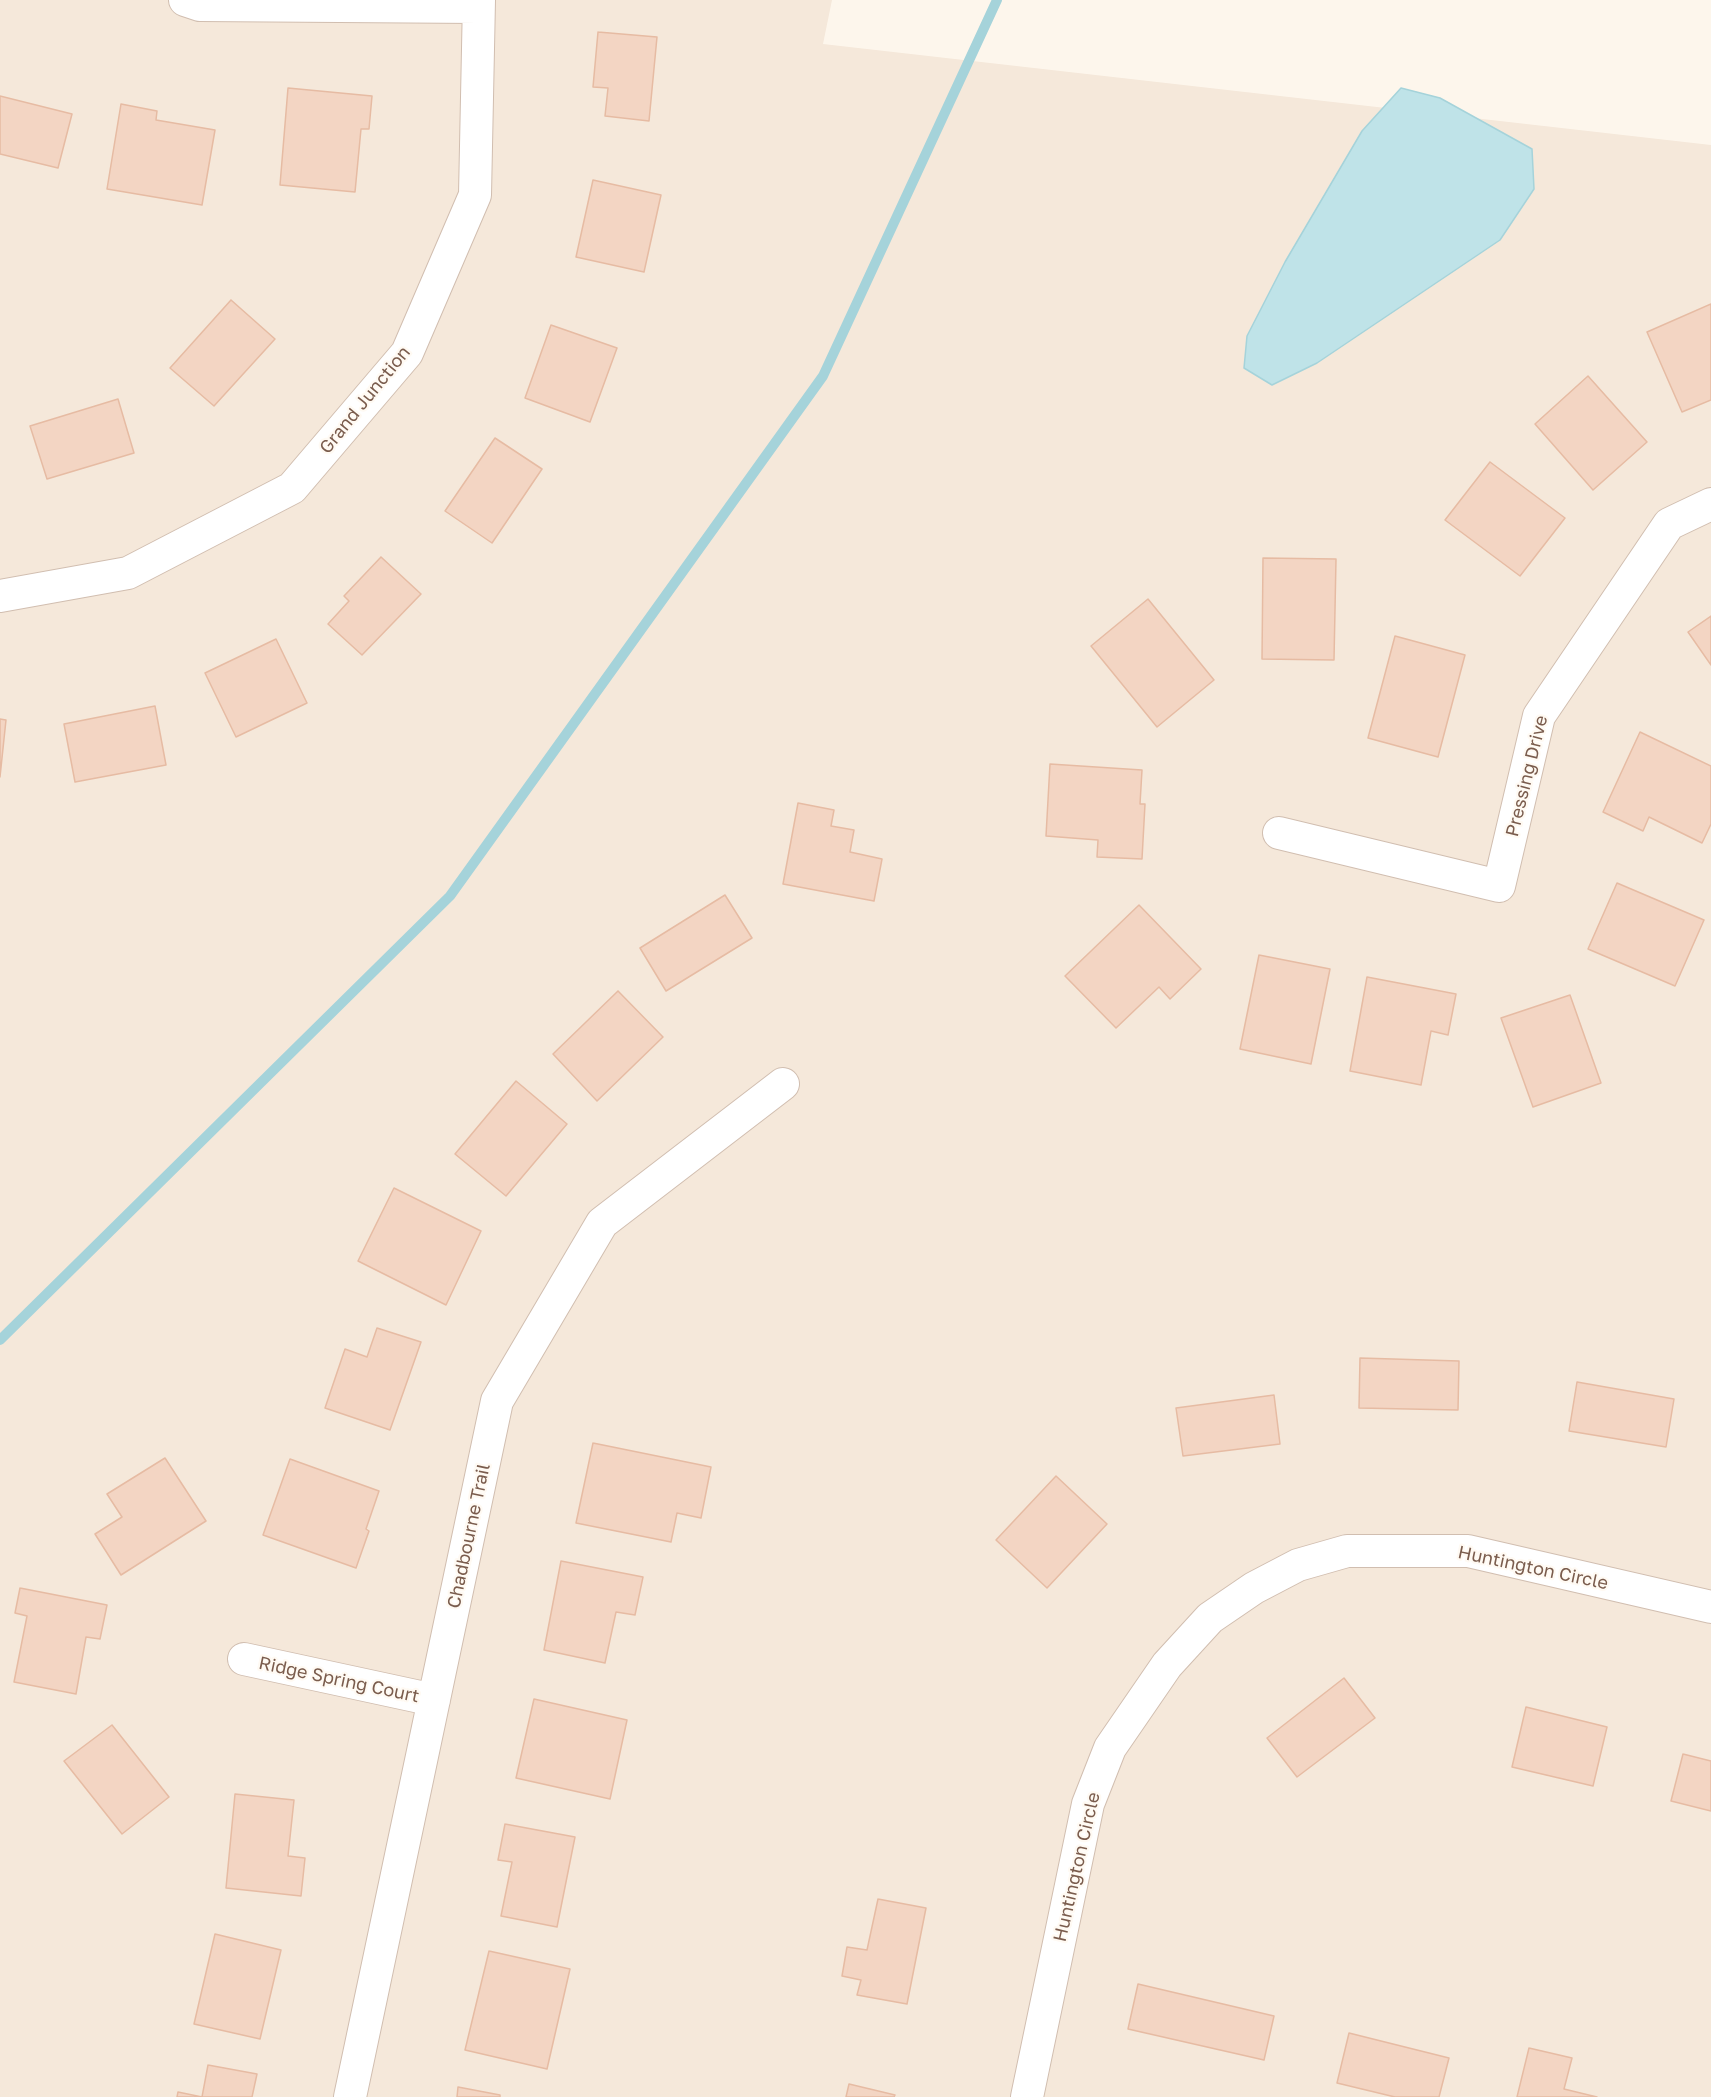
<!DOCTYPE html>
<style>
body{margin:0}
canvas{display:block;background:#fdf6ec}
</style>
<canvas width="1711" height="2097"></canvas>
<script>
const c = document.querySelector('canvas').getContext('2d');
c.lineJoin = 'round';
function fillPath(path, color) {
  c.fillStyle = color;
  c.fill(path, 'evenodd');
}
function toPath(rows) {
  const path = new Path2D();
  for (const r of rows) {
    path.moveTo(r[0], r[1]);
    for (let i = 2; i < r.length; i += 2) path.lineTo(r[i], r[i + 1]);
  }
  return path;
}
function stroke(path, color, width, dash) {
  c.strokeStyle = color;
  c.lineWidth = width;
  c.lineCap = dash ? 'butt' : 'round';
  c.setLineDash(dash || []);
  c.stroke(path);
}
function drawText(font, color, halo, rows, align = 'center') {
  c.font = font + ' "Golos Text",sans-serif';
  c.lineWidth = 4.5;
  c.setLineDash([]);
  c.textBaseline = 'middle';
  c.strokeStyle = halo;
  c.fillStyle = color;
  for (const [text, x, y, turn = 0] of rows) {
    c.save();
    c.translate(x, y);
    c.rotate((+turn || 0) * Math.PI / 180);
    c.textAlign = isNaN(turn) ? turn : align;
    if (halo) c.strokeText(text, 0, 0);
    c.fillText(text, 0, 0);
    c.restore();
  }
}
fillPath(toPath([
 [0,0,832,0,823,44,1711,145,1711,2097,0,2097]
]), '#f5e8da');
const water = toPath([
 [1401,88,1440,98,1532,149,1534,189,1500,240,1317,363,1272,385,1244,368,1247,336,1285,262,1362,131,1401,88]
]);
fillPath(water, '#bfe3e8');
stroke(water, '#a5d3da', 1.5);
stroke(toPath([
 [0,1340,450,896,823,376,997,0]
]), '#a5d3da', 10);
const building = toPath([
 [598,32,657,37,649,121,605,116,608,88,593,87,598,32],
 [288,88,372,96,369,129,361,129,355,192,280,185,288,88],
 [0,96,72,114,58,168,0,154,0,96],
 [121,104,157,111,156,120,215,130,202,205,107,189,121,104],
 [593,180,661,195,644,272,576,257,593,180],
 [231,300,275,339,214,406,170,368,231,300],
 [1711,304,1711,400,1682,412,1647,332,1711,304],
 [551,325,617,348,590,422,525,398,551,325],
 [1588,376,1647,442,1593,490,1535,424,1588,376],
 [118,399,134,453,47,479,30,426,118,399],
 [495,438,542,469,492,543,445,511,495,438],
 [1490,462,1565,518,1520,576,1445,520,1490,462],
 [381,557,421,594,362,655,328,624,349,601,344,596,381,557],
 [1263,558,1336,559,1334,660,1262,659,1263,558],
 [1148,599,1214,680,1157,727,1091,646,1148,599],
 [1711,616,1711,665,1688,632,1711,616],
 [1395,636,1465,655,1438,757,1368,738,1395,636],
 [276,639,307,703,236,737,205,673,276,639],
 [155,706,166,765,75,782,64,724,155,706],
 [0,719,6,720,0,777,0,719],
 [1640,732,1711,766,1711,824,1702,843,1649,817,1643,831,1603,812,1640,732],
 [1050,764,1142,770,1140,804,1145,804,1142,859,1097,857,1098,840,1046,836,1050,764],
 [798,803,834,810,831,826,854,830,850,852,882,859,874,901,783,884,798,803],
 [1617,883,1704,920,1675,986,1588,949,1617,883],
 [725,895,752,938,666,991,640,948,725,895],
 [1139,905,1201,969,1170,999,1159,987,1116,1028,1065,976,1139,905],
 [1259,955,1330,969,1311,1064,1240,1049,1259,955],
 [1367,977,1456,994,1448,1035,1431,1031,1421,1085,1350,1071,1367,977],
 [618,991,663,1037,597,1101,553,1054,618,991],
 [1570,995,1601,1083,1533,1107,1501,1018,1570,995],
 [516,1081,567,1124,506,1196,455,1154,516,1081],
 [394,1188,481,1231,446,1305,358,1261,394,1188],
 [377,1328,421,1342,390,1430,325,1408,345,1349,367,1357,377,1328],
 [1360,1358,1459,1361,1458,1410,1359,1408,1360,1358],
 [1577,1382,1674,1399,1666,1447,1569,1431,1577,1382],
 [1274,1395,1280,1444,1183,1456,1176,1408,1274,1395],
 [593,1443,711,1467,701,1518,677,1513,671,1542,576,1523,593,1443],
 [165,1458,206,1521,121,1575,95,1534,122,1517,107,1494,165,1458],
 [290,1459,379,1491,366,1529,369,1531,356,1568,263,1535,290,1459],
 [1056,1476,1107,1524,1047,1588,996,1540,1056,1476],
 [561,1561,643,1577,635,1615,616,1612,605,1663,544,1650,561,1561],
 [20,1588,107,1605,100,1639,86,1637,76,1694,14,1682,27,1616,15,1613,20,1588],
 [1344,1678,1375,1718,1297,1777,1267,1738,1344,1678],
 [534,1699,627,1720,610,1799,516,1778,534,1699],
 [1526,1707,1607,1727,1593,1786,1512,1767,1526,1707],
 [112,1725,169,1797,122,1834,64,1761,112,1725],
 [1683,1754,1711,1761,1711,1811,1671,1801,1683,1754],
 [235,1794,294,1800,288,1856,305,1858,301,1896,226,1888,235,1794],
 [505,1824,575,1837,557,1927,501,1916,512,1862,498,1860,505,1824],
 [878,1899,926,1908,907,2004,857,1995,861,1980,842,1976,847,1947,867,1950,878,1899],
 [215,1934,281,1950,260,2039,194,2024,215,1934],
 [489,1951,570,1969,547,2069,465,2050,489,1951],
 [1138,1984,1274,2016,1264,2060,1128,2029,1138,1984],
 [1349,2033,1449,2058,1439,2097,1395,2097,1337,2083,1349,2033],
 [1529,2048,1572,2058,1564,2089,1597,2097,1517,2097,1529,2048],
 [208,2065,257,2074,252,2097,202,2097,208,2065],
 [849,2084,895,2095,894,2097,846,2097,849,2084],
 [458,2087,500,2095,500,2097,457,2097,458,2087],
 [178,2092,202,2097,177,2097,178,2092]
]);
fillPath(building, '#f3d5c3');
stroke(building, '#e6bba3', 1.5);
const street = toPath([
 [185,0,200,5,478,7],
 [0,596,128,573,292,488,407,353,475,195,479,0],
 [1279,833,1499,886,1539,716,1669,524,1711,504],
 [244,1659,434,1700],
 [350,2097,497,1401,602,1223,783,1084],
 [1027,2097,1088,1804,1110,1748,1167,1665,1210,1618,1254,1588,1298,1565,1347,1551,1468,1551,1711,1607]
]);
stroke(street, '#d1beb0', 34);
stroke(street, '#fff', 32);
drawText('18px', '#7a5c4d', '#fffaf3', [
 ["Grand Junction",365,400,-51],
 ["Pressing Drive",1527,776,-76],
 ["Chadbourne Trail",469,1536,-78],
 ["Huntington Circle",1533,1568,12],
 ["Ridge Spring Court",339,1680,12],
 ["Huntington Circle",1077,1867,-77]
]);
</script>
